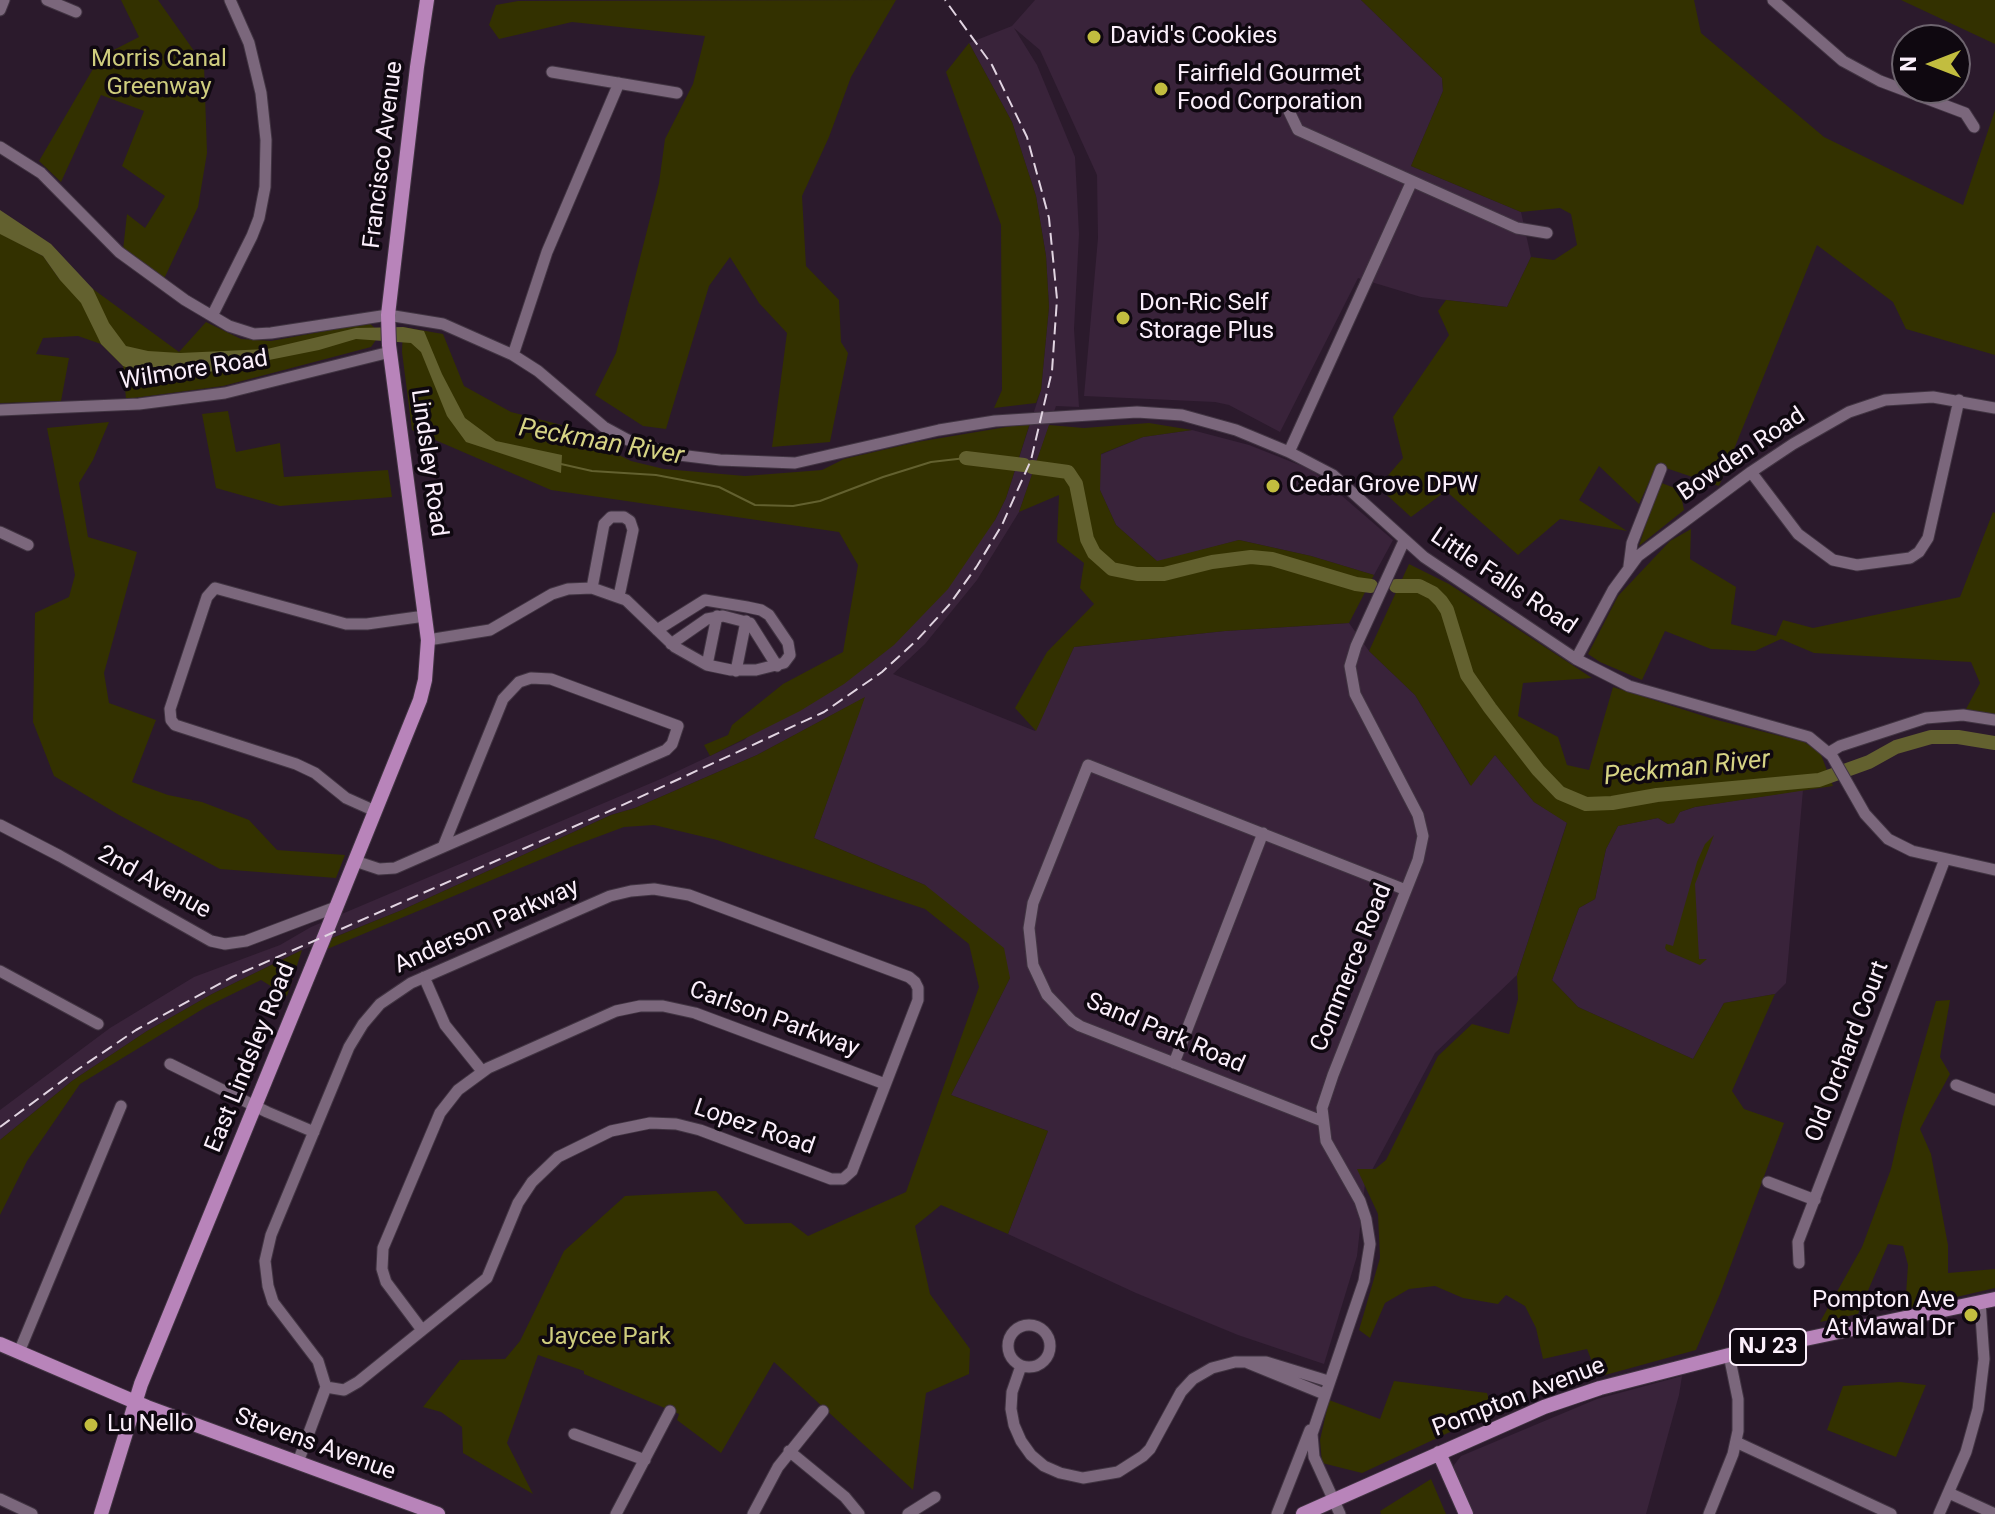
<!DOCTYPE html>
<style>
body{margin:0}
#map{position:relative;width:1995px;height:1514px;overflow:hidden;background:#2b1a2c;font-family:Roboto,sans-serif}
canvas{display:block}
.north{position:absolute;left:1891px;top:24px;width:80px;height:80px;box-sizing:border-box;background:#0f0810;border:2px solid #6d646e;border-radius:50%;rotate:270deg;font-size:22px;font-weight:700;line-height:32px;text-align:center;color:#fbeffb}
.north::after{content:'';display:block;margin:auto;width:28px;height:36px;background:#c2bd3f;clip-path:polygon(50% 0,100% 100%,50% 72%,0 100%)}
</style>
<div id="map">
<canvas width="1995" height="1514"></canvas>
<div class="north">N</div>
</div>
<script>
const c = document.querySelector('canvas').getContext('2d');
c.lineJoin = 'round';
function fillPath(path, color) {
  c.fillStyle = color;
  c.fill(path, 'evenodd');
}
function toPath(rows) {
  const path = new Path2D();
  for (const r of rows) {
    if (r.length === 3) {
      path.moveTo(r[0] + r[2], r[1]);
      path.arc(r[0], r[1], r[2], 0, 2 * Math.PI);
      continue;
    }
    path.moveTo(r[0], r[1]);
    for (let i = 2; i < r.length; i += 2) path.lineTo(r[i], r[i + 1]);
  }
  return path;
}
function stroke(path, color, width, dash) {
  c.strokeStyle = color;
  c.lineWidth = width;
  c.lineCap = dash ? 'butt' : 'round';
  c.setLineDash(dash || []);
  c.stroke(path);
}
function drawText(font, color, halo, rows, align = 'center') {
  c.font = font + ' Roboto,sans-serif';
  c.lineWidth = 7;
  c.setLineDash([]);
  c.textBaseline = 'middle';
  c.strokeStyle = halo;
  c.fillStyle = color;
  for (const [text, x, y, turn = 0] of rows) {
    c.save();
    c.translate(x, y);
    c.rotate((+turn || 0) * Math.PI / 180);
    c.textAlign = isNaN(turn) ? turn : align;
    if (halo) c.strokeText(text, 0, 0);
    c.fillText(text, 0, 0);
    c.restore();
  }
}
fillPath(toPath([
 [1035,0,1361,0,1442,78,1443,91,1411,166,1521,212,1531,257,1507,307,1421,297,1358,278,1280,432,1229,405,1215,402,1084,396,1098,238,1097,175,1040,50,1014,28,1037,65,1075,157,1079,234,1074,329,1079,407,1056,406,1019,512,977,580,925,644,893,674,1035,731,1074,647,1225,631,1349,623,1369,651,1415,695,1470,785,1495,755,1534,802,1567,822,1517,975,1435,1053,1365,1183,1357,1256,1324,1364,1238,1335,1136,1293,1008,1234,1048,1131,951,1095,1010,978,925,885,814,838,864,698,757,755,635,808,611,815,402,910,302,950,212,994,147,1031,72,1081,0,1140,0,1110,110,1028,194,977,280,945,311,927,663,778,744,740,995,520,1006,498,1041,390,1049,307,1046,256,1036,196,1012,122,969,43,1012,26],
 [1192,430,1249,445,1312,470,1393,540,1374,575,1311,556,1239,540,1158,562,1116,525,1100,490,1100,455,1143,437],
 [1803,790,1786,983,1775,994,1724,1003,1693,1059,1578,1007,1552,980,1579,908,1595,899,1606,849,1618,826,1658,818,1668,824,1680,812,1695,807],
 [1682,1376,1679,1395,1646,1514,1474,1514,1454,1470,1454,1465,1461,1456,1597,1399]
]), '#39233a');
fillPath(toPath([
 [121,0,158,0,204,65,207,153,198,207,163,281,123,250,127,214,145,228,165,196,122,166,144,111,101,95,61,182,39,161,100,57,139,37],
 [896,0,851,77,829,137,802,196,806,266,839,300,841,342,848,353,830,442,772,447,787,333,759,303,730,257,709,286,666,429,643,426,595,395,616,353,659,183,665,139,693,84,705,36,572,22,499,39,489,25,496,5,518,1],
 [1361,0,1694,0,1701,33,1824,137,1963,205,1995,110,1995,355,1906,329,1893,302,1817,245,1719,486,1657,465,1639,504,1599,466,1579,500,1627,531,1560,519,1518,555,1446,491,1411,517,1378,487,1403,458,1393,417,1449,335,1438,311,1446,300,1507,307,1531,257,1554,260,1577,245,1571,214,1560,208,1521,212,1411,166,1443,91,1442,78],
 [1901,0,1995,0,1995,44],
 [969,43,1012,122,1036,196,1046,256,1049,307,1041,390,1036,403,994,408,1002,390,1001,225,946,72],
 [0,233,43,256,60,280,93,289,179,352,206,322,241,339,271,341,369,323,375,328,376,340,371,347,223,386,126,399,123,366,101,344,78,336,43,338,36,354,69,358,61,401,0,403],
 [403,327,443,334,464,386,511,412,577,429,593,442,631,461,664,469,745,476,822,470,844,459,917,442,1030,423,1006,498,995,520,948,589,894,645,844,684,800,711,710,756,704,745,728,735,732,725,783,684,843,652,858,565,839,532,551,490,412,430,402,352],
 [228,411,236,452,280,443,284,477,388,470,392,497,280,506,216,488,202,414],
 [109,422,93,460,79,483,88,537,137,552,104,673,109,703,156,720,132,782,168,795,202,802,249,820,277,850,345,855,336,878,220,869,119,815,54,776,33,722,35,613,69,597,75,575,47,428],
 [1149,423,1192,430,1143,437,1101,454,1100,490,1116,525,1157,561,1239,540,1311,556,1374,575,1349,623,1225,631,1074,647,1036,731,1015,708,1047,652,1094,604,1080,588,1084,563,1057,542,1059,495,1019,512,1049,425,1084,428],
 [1659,482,1680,490,1684,510,1639,546],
 [1993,512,1995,513,1995,714,1966,709,1980,683,1971,662,1814,653,1781,639,1755,651,1711,649,1665,631,1642,680,1600,662,1588,654,1618,596,1670,541,1691,529,1690,559,1736,587,1731,624,1776,636,1783,620,1813,628,1960,597],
 [1409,564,1449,584,1592,678,1523,683,1518,716,1558,737,1567,765,1589,770,1613,687,1713,719,1804,742,1820,752,1833,786,1695,807,1680,812,1674,823,1668,824,1658,818,1618,826,1606,849,1595,899,1579,908,1552,980,1578,1007,1693,1059,1724,1003,1775,994,1732,1091,1744,1109,1784,1123,1720,1294,1696,1350,1598,1377,1587,1349,1543,1359,1536,1328,1525,1306,1506,1295,1498,1304,1463,1298,1435,1286,1409,1289,1385,1303,1370,1338,1359,1330,1380,1258,1378,1214,1357,1169,1375,1169,1386,1160,1438,1056,1472,1024,1509,1034,1518,999,1517,975,1567,823,1534,802,1495,755,1471,786,1415,695,1369,651],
 [865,697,814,838,925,885,1004,948,1010,978,951,1095,1048,1131,1008,1234,941,1205,915,1226,930,1294,970,1349,969,1374,926,1393,913,1490,774,1362,721,1453,677,1420,679,1414,584,1374,584,1371,538,1355,507,1443,533,1494,463,1453,462,1427,441,1412,423,1407,460,1360,505,1359,520,1341,564,1251,625,1196,716,1191,745,1224,791,1223,808,1236,906,1192,979,987,969,944,925,909,717,840,654,825,624,827,573,846,325,950,330,939,402,910,611,815,635,808,757,755],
 [1714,835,1695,884,1699,959,1707,959,1700,965,1667,951,1665,948,1666,944,1673,946,1697,862,1705,844],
 [302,950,287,996,261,980,206,1007,80,1084,27,1161,0,1215,0,1140,72,1081,147,1031,212,994],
 [1950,1000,1940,1057,1950,1074,1920,1129,1931,1154,1948,1245,1948,1273,1995,1269,1995,1288,1905,1309,1908,1265,1903,1246,1888,1244,1858,1314,1820,1322,1862,1247,1891,1169,1903,1116,1936,1001],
 [1394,1381,1487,1393,1493,1412,1362,1473,1322,1463,1320,1440,1329,1400,1380,1419],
 [1900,1382,1926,1385,1896,1457,1827,1430,1843,1386],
 [1431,1479,1446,1514,1381,1514,1380,1511]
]), '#333100');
fillPath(toPath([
 [0,210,51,244,93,289,109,323,126,346,148,351,180,353,267,349,356,328,403,327,424,331,442,374,465,418,496,441,562,455,561,473,466,442,447,416,421,352,411,343,356,339,319,350,184,377,145,374,123,366,101,344,81,303,60,280,43,256,0,234]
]), '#63612f');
stroke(toPath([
 [561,464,592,471,656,475,719,487,755,505,793,506,820,501,883,477,931,462,966,458]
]), '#63612f', 2);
stroke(toPath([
 [966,458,1024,465],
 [1032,467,1068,472,1076,484,1087,539,1094,553,1112,569,1137,574,1164,574,1212,562,1251,557,1272,559,1356,584,1371,586],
 [1396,586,1419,586,1433,593,1441,601,1447,610,1467,675,1490,708,1538,770,1560,793,1586,804,1612,803,1657,795,1819,780,1869,762,1896,747,1931,737,1958,737,1995,743]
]), '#63612f', 14);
const minor = toPath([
 [47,0,76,12],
 [1773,0,1843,61,1880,81,1965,113,1974,127],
 [0,10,4,0],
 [552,72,677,93],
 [1286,105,1298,130,1517,228,1547,233],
 [0,147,41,173,119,252,185,300,229,326,254,334,271,333,388,315,443,324,513,355,538,371,604,427,628,440,671,454,720,460,795,463,939,430,995,421,1137,412,1182,415,1236,430,1289,452,1333,475,1424,557,1576,659,1629,686,1809,737,1832,756,1865,814,1888,839,1912,851,1995,870],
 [212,316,252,236,259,218,265,187,266,140,261,93,249,43,230,0],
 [513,355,547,252,619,83],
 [0,410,139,404,225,393,390,352],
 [1289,452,1412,181],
 [1751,472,1798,534,1833,560,1857,565,1910,558,1919,552,1928,538,1959,400],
 [0,532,28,545],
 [1629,566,1632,543,1661,469],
 [592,588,604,524,611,517,624,517,630,521,633,530,619,596],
 [428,640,490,630,552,594,568,589,592,588,626,600,675,647,707,665,731,670,756,670,784,663,790,655,788,643,769,615,761,610,747,607,705,600,657,630],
 [671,644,707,619,723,616,750,623,777,666],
 [1576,659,1613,590,1638,556,1751,472,1793,444,1849,412,1885,400,1933,397,1995,408],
 [707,665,717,616],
 [736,671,746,621],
 [1830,752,1840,746,1926,718,1963,715,1995,720],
 [375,811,346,798,315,773,296,764,175,725,171,720,170,709,207,597,215,588,346,624,367,624,425,616],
 [0,825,60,856,211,941,225,944,246,941,336,907],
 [355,861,379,869,395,868,443,847,666,750,672,744,678,726,551,679,531,678,519,682,503,699,443,847],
 [654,889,689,895,909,977,915,982,918,988,918,1000,852,1171,843,1179,831,1179,700,1130,676,1124,650,1123,611,1131,558,1157,532,1182,518,1203,487,1278,358,1382,344,1390,326,1387,318,1361,273,1302,268,1286,265,1261,271,1235,349,1047,363,1024,380,1004,411,983,610,896,631,891,654,889],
 [0,971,98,1024],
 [424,977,445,1025,482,1071],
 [1174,1063,1263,833],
 [170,1064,267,1112,314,1132],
 [1956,1085,1995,1100],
 [1322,1121,1080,1026,1072,1021,1047,995,1033,965,1029,928,1033,903,1088,765,1406,890],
 [1768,1182,1815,1200],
 [1799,1263,1798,1242,1945,859],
 [1029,1346,21],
 [422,1330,386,1282,382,1269,383,1248,440,1113,458,1090,488,1068,616,1011,640,1006,663,1006,695,1013,885,1084],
 [19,1352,121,1106],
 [1248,1363,1324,1394],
 [1021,1366,1012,1392,1011,1409,1014,1425,1021,1441,1031,1455,1044,1466,1060,1473,1083,1478,1118,1472,1143,1456,1150,1449,1181,1392,1193,1379,1212,1368,1235,1362,1266,1362,1328,1381],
 [574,1434,645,1460],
 [1736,1442,1891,1514],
 [789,1451,845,1497,859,1514],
 [298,1462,326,1387],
 [1949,1493,1995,1514],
 [0,1499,32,1514],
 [616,1514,670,1411],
 [753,1514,778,1467,823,1411],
 [908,1514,935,1497],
 [1277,1514,1310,1430],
 [1340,1514,1314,1457,1312,1434,1364,1281,1370,1244,1366,1219,1360,1201,1326,1141,1322,1108,1333,1075,1418,860,1423,836,1418,815,1355,694,1350,666,1356,646,1404,541],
 [1709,1514,1733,1454,1738,1431,1738,1399,1729,1355],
 [1939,1514,1966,1452,1978,1409,1984,1359,1980,1302]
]);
const major = toPath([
 [0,1344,147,1407,438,1514],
 [1439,1453,1466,1514],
 [101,1514,141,1384,325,935,420,700,425,680,428,640,389,345,388,315,417,67,427,0],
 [1303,1514,1544,1407,1600,1388,1729,1355,1995,1299]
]);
stroke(minor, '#413442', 13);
stroke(major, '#413442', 16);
stroke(minor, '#7b677c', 11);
stroke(major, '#b884ba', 14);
stroke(toPath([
 [0,1127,77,1070,136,1030,232,977,614,809,824,712,882,672,917,640,949,605,977,566,1002,525,1031,460,1052,371,1057,299,1049,218,1027,137,992,65,945,0]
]), '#e1d4e1', 2, [12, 6]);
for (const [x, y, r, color] of [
 [1094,37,8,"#c2bd3f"],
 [1161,89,8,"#c2bd3f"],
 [1123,318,8,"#c2bd3f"],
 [1273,486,8,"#c2bd3f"],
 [1971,1315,8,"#c2bd3f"],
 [91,1425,8,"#c2bd3f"]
]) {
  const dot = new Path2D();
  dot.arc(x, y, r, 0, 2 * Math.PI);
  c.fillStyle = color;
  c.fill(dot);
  stroke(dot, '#0f0810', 3);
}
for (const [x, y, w] of [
 [1768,1347,76]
]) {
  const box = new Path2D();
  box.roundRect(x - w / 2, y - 18, w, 36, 6);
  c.fillStyle = '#0f0810';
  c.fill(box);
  stroke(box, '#fbeffb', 2);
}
drawText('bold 22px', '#fbeffb', null, [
 ["NJ 23",1768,1347]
]);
drawText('24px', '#fbeffb', '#0f0810', [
 ["David's Cookies",1110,37],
 ["Fairfield Gourmet",1177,75],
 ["Food Corporation",1177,103],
 ["Don-Ric Self",1139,304],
 ["Storage Plus",1139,332],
 ["Cedar Grove DPW",1289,486],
 ["Pompton Ave",1955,1301,"right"],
 ["At Mawal Dr",1955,1329,"right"],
 ["Lu Nello",107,1425]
], 'left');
drawText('24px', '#cfcd7e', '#0f0810', [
 ["Morris Canal",159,60],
 ["Greenway",159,88],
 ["Jaycee Park",606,1338]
]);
drawText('24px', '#fbeffb', '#0f0810', [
 ["Francisco Avenue",384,155,-83],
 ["Wilmore Road",194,371,-9],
 ["Bowden Road",1742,455,-34],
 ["Lindsley Road",428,463,82],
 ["Little Falls Road",1503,582,34],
 ["2nd Avenue",154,883,29],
 ["Anderson Parkway",487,927,-24],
 ["Commerce Road",1352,968,-68],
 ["Carlson Parkway",774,1020,20],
 ["Sand Park Road",1165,1034,23],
 ["Old Orchard Court",1848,1052,-69],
 ["East Lindsley Road",251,1058,-68],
 ["Lopez Road",754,1128,19],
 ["Pompton Avenue",1519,1398,-21],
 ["Stevens Avenue",315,1445,20]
]);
drawText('italic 26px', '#d6d384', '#0f0810', [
 ["Peckman River",601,443,10],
 ["Peckman River",1687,769,-6]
]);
</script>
